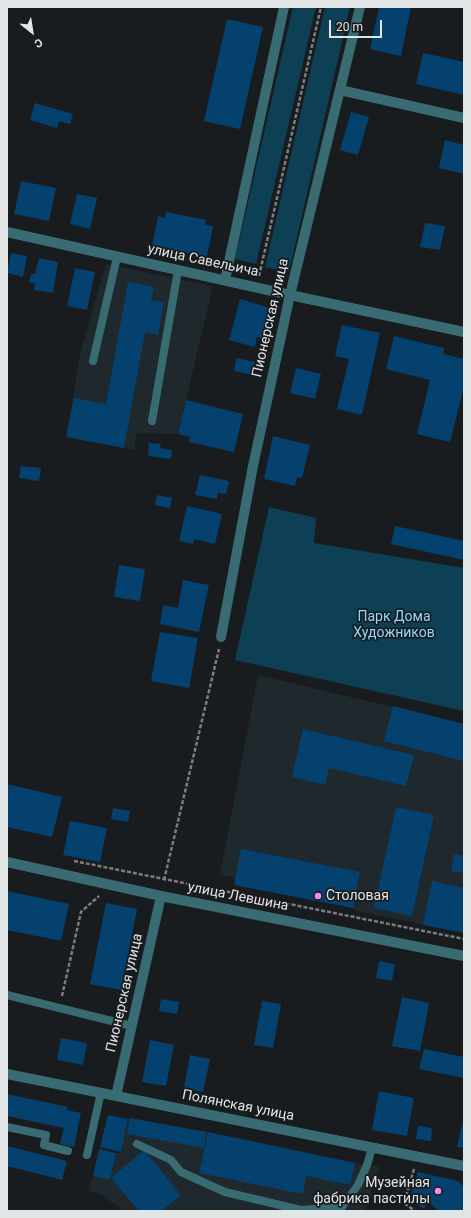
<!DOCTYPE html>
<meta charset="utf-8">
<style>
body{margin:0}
#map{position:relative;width:471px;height:1218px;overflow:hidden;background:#181c1e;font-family:Roboto,sans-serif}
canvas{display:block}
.frame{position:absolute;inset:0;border:8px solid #e2e5e6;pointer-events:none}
.north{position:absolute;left:12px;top:12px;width:40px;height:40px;-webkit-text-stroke:3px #181c1e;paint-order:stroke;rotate:150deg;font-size:11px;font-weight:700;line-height:16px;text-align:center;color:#e2e5e6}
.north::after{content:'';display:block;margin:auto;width:14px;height:18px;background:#e2e5e6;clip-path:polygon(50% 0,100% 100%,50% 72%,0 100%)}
.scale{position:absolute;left:329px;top:20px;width:53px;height:18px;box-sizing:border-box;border:2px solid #e2e5e6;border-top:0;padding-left:5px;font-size:12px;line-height:14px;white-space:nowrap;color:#e2e5e6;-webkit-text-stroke:3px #181c1e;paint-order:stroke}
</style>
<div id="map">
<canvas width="471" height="1218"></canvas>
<div class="frame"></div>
<div class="north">С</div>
<div class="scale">20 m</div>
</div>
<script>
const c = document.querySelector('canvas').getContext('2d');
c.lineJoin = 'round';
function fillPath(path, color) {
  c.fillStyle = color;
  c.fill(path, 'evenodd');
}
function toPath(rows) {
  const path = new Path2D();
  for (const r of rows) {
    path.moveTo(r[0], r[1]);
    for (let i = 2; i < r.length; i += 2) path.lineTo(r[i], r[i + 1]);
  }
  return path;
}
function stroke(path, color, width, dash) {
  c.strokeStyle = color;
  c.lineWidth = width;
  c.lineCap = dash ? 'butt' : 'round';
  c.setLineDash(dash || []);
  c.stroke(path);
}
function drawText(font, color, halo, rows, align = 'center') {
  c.font = font + ' Roboto,sans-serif';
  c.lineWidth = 3.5;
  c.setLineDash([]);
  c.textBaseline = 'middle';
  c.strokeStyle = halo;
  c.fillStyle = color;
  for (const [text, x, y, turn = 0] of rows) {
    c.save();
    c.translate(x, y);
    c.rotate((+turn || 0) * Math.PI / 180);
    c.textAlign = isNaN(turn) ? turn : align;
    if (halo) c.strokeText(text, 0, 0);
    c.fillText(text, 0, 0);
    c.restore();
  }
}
fillPath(toPath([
 [106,264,213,286,178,434,137,433,134,450,66,437,81,350],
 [258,675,464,724,464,933,357,911,353,908,234,885,235,878,220,875],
 [130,1118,208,1132,355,1163,380,1167,365,1211,124,1211,100,1194,88,1191,93,1176,110,1179,116,1153,121,1152,128,1119]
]), '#1e282d');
fillPath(toPath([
 [293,7,316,7,256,264,235,259],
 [325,7,350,7,289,272,265,267],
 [269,507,316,518,314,543,464,568,464,711,235,660]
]), '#0d4054');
fillPath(toPath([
 [379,7,411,7,401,56,370,49],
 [227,19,263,27,240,129,204,121],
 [423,53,464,62,464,95,416,84],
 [35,103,73,114,70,124,59,121,57,128,30,120],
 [351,112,369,117,358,155,340,150],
 [445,140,464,145,464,174,439,168],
 [21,181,56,188,49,221,14,214],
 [77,194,97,198,90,229,70,224],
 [166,212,206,220,205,225,213,226,207,257,152,246,158,216,165,218],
 [425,223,445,226,440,250,420,247],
 [11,253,27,256,23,277,7,273],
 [39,258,58,262,53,293,34,290,35,283,29,282,31,274,35,274],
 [75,268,95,272,87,310,67,306],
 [128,282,154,287,151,300,164,302,158,335,145,332,124,448,66,437,74,398,106,404],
 [240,299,270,308,262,338,257,337,255,347,229,340],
 [342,325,380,333,362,415,337,409,349,359,335,356],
 [394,336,444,348,443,354,464,359,464,387,450,442,417,434,430,380,386,369],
 [236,358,255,362,253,375,234,371],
 [296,368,321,374,315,399,290,393],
 [186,400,243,414,234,452,189,442,190,437,178,434],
 [273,436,310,445,302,478,297,477,295,486,264,479],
 [149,443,161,444,160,448,172,450,171,459,148,456],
 [21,466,41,468,39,481,19,478],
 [200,475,229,481,226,494,218,493,217,499,195,495],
 [157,495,172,498,170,508,155,505],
 [187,506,222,514,215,544,194,539,193,544,179,541],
 [395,526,464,541,464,560,391,544],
 [119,565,145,569,140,601,114,597],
 [183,580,209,585,199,632,160,624,163,605,178,608],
 [160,632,198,638,189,688,151,681],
 [393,706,464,724,464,761,384,741],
 [303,729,414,755,406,786,329,768,325,785,292,777],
 [7,784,62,797,52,837,7,827],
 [396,807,434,815,412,916,374,908],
 [113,808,130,811,128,822,111,819],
 [70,821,107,828,100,862,63,855],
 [241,849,360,872,353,908,234,885],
 [454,854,464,856,464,873,451,871],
 [432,881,464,888,464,933,423,925],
 [7,891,69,904,61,941,7,930],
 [106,903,137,909,121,990,90,984],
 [379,961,395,964,392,981,376,978],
 [402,997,429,1003,420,1051,392,1046],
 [161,999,179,1002,177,1014,159,1011],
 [262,1001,281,1004,273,1048,254,1045],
 [61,1038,87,1043,83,1065,57,1060],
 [150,1040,174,1045,166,1086,142,1082],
 [424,1049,464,1057,464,1078,419,1069],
 [190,1055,210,1059,203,1092,184,1088],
 [379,1091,414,1098,407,1136,372,1130],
 [7,1094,68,1107,67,1110,81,1113,74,1147,60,1144,64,1128,7,1116],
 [108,1115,128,1119,121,1152,100,1147],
 [130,1118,206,1132,204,1148,127,1134],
 [463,1121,464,1121,464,1148,457,1147],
 [418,1126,432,1128,431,1141,416,1139],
 [208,1132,355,1163,350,1185,306,1176,303,1194,199,1173],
 [7,1146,67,1161,62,1180,7,1166],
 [99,1149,116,1153,110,1180,93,1176],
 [144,1150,181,1195,161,1211,139,1211,111,1178],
 [418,1172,458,1181,464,1187,464,1211,439,1211,428,1202,424,1209,418,1205,417,1199,410,1196]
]), '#05416f');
stroke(toPath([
 [259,276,321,7],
 [74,861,464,939],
 [164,880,219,649],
 [62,996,81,912,99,896],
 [414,1169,404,1203,415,1211]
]), '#7b7e80', 2.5, [4, 2]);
stroke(toPath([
 [93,361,117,257],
 [152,421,178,270],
 [7,995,132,1026],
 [7,1127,46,1135,44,1145,68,1151],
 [137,1144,171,1160,181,1172,225,1192,301,1210,342,1207,358,1185,367,1165,372,1148],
 [87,1155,101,1092]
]), '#396b73', 8);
stroke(toPath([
 [340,90,464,118],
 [7,232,290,295,464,332],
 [225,280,284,7],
 [221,637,253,466,290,295,360,7],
 [7,1074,464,1166],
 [116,1096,161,896]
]), '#396b73', 10);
stroke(toPath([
 [7,862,161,896,464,956]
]), '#396b73', 10);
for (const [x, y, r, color] of [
 [318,896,4,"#f38af2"],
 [438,1191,4,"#f38af2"]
]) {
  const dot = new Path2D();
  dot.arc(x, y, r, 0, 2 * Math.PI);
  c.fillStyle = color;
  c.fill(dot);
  stroke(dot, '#181c1e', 1.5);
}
drawText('14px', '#e2e5e6', '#181c1e', [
 ["улица Савельича",203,261,12],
 ["Пионерская улица",271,318,-77],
 ["улица Левшина",238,897,11],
 ["Пионерская улица",125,993,-77],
 ["Полянская улица",238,1106,11]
]);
drawText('14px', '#8dd9fe', '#181c1e', [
 ["Парк Дома",394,617],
 ["Художников",394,633]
]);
drawText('14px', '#e2e5e6', '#181c1e', [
 ["Столовая",326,896],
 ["Музейная",430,1183,"right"],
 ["фабрика пастилы",430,1199,"right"]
], 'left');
</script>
